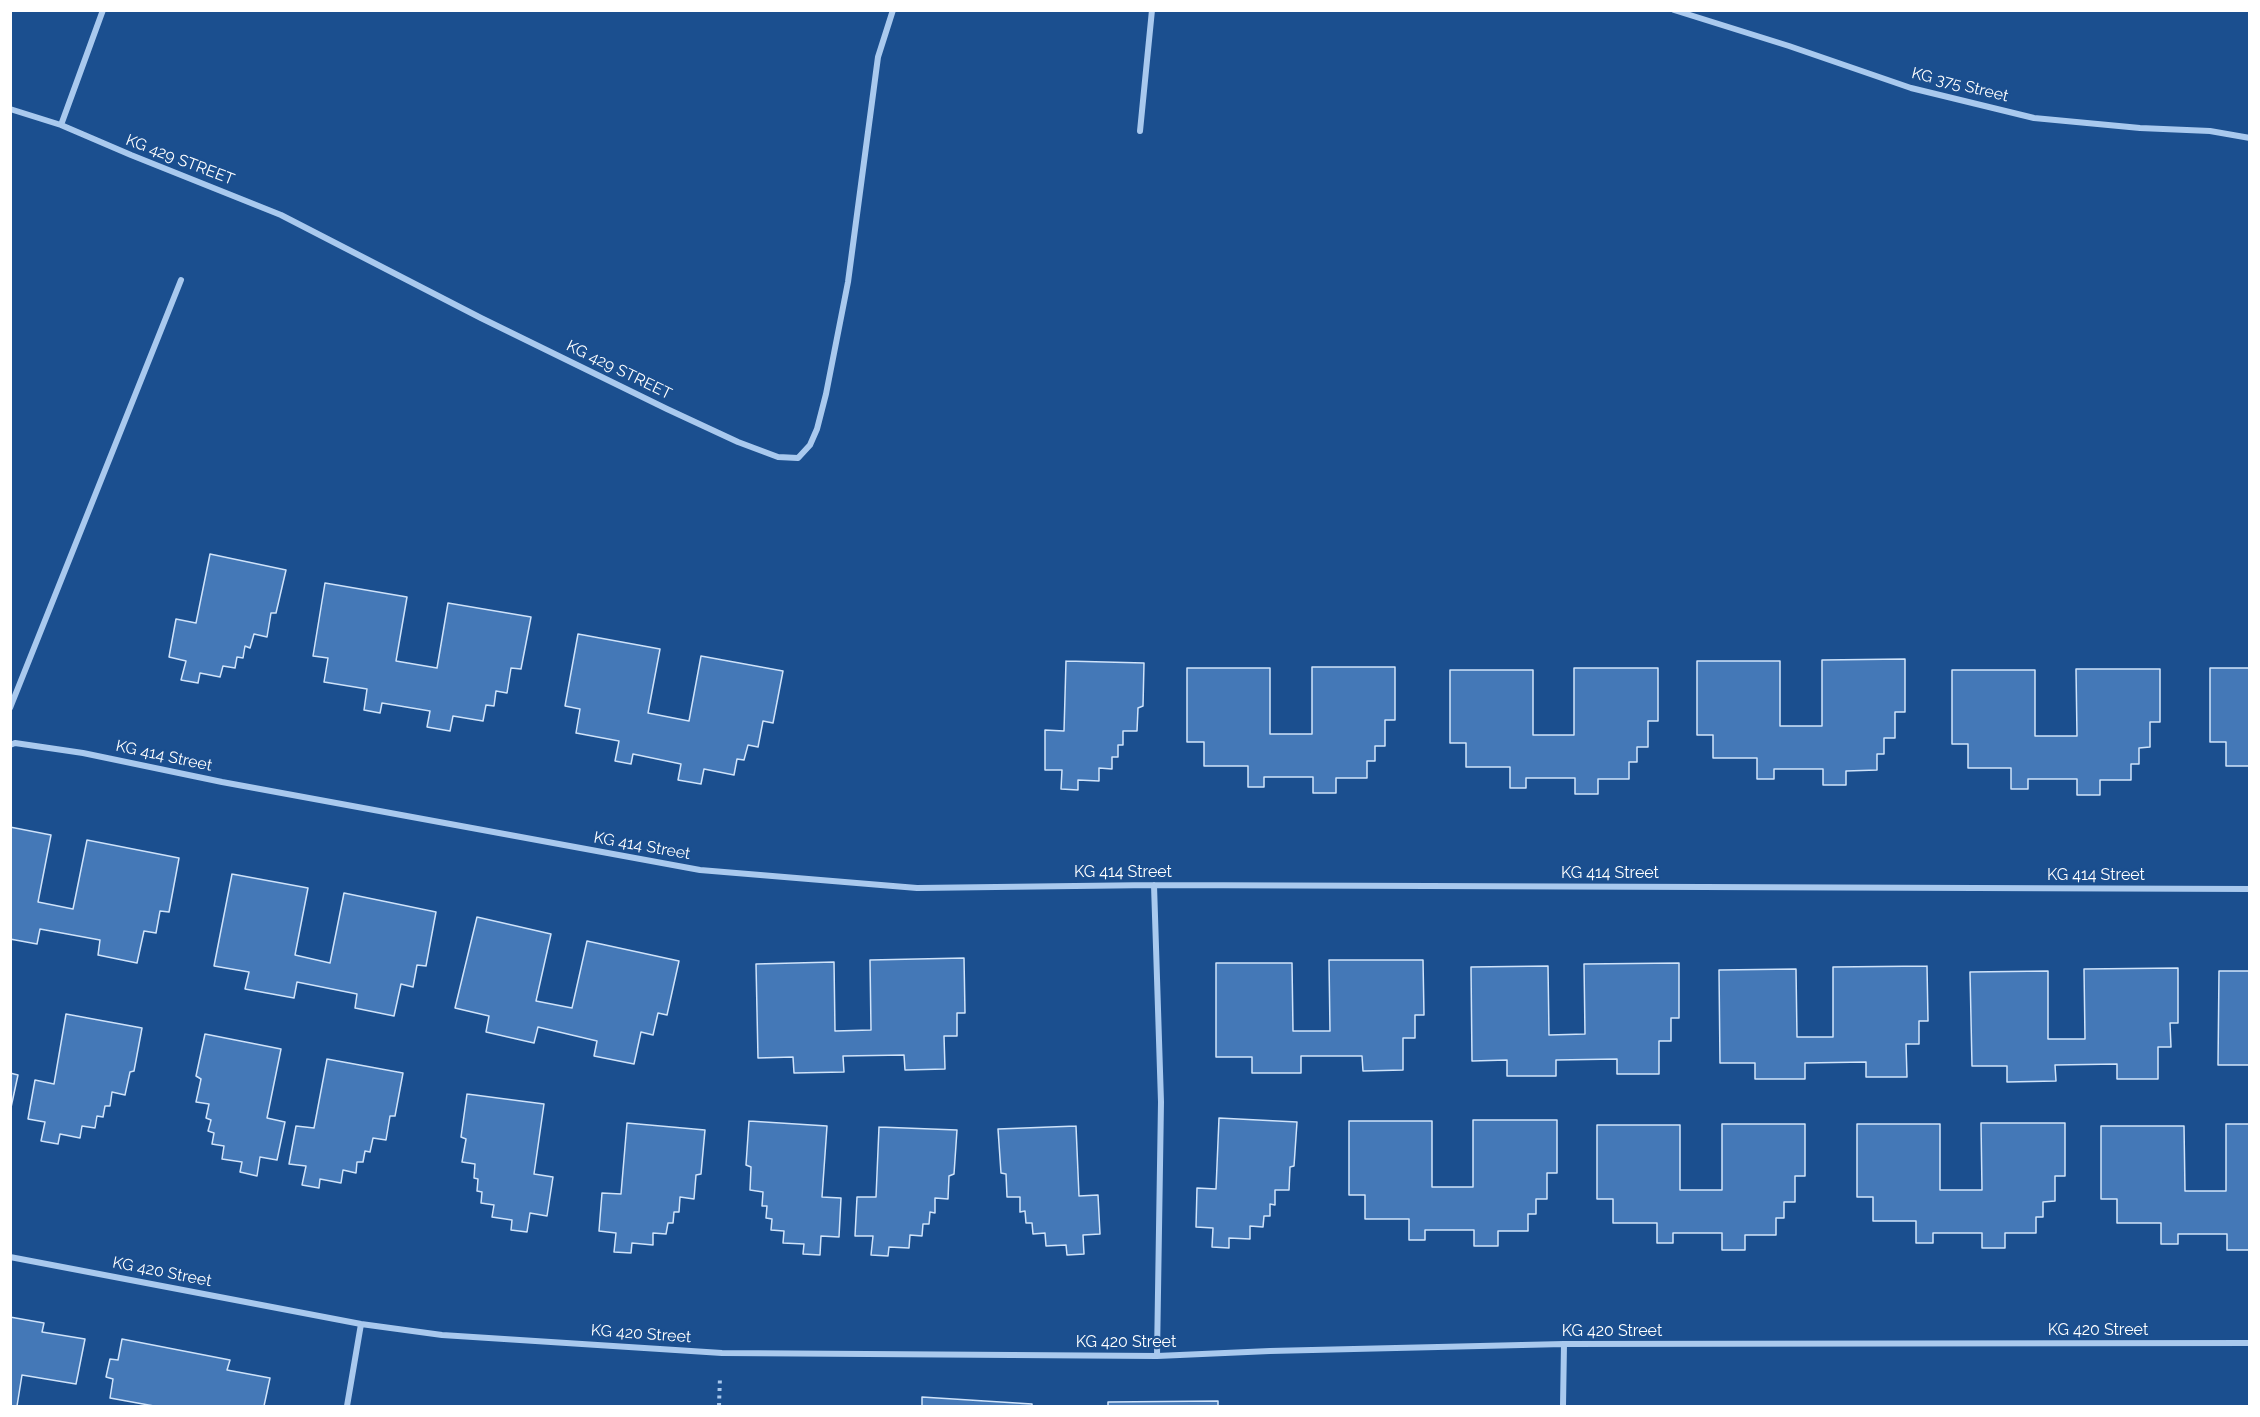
<!DOCTYPE html>
<style>
body{margin:0}
#map{position:relative;width:2260px;height:1417px;overflow:hidden;background:#1b4f8f;font-family:Raleway,sans-serif}
canvas{display:block}
.frame{position:absolute;inset:0;border:12px solid #fff;pointer-events:none}
</style>
<div id="map">
<canvas width="2260" height="1417"></canvas>
<div class="frame"></div>
</div>
<script>
const c = document.querySelector('canvas').getContext('2d');
c.lineJoin = 'round';
function fillPath(path, color) {
  c.fillStyle = color;
  c.fill(path, 'evenodd');
}
function toPath(rows) {
  const path = new Path2D();
  for (const r of rows) {
    path.moveTo(r[0], r[1]);
    for (let i = 2; i < r.length; i += 2) path.lineTo(r[i], r[i + 1]);
  }
  return path;
}
function stroke(path, color, width, dash) {
  c.strokeStyle = color;
  c.lineWidth = width;
  c.lineCap = dash ? 'butt' : 'round';
  c.setLineDash(dash || []);
  c.stroke(path);
}
function drawText(font, color, halo, rows, align = 'center') {
  c.font = font + ' Raleway,sans-serif';
  c.lineWidth = 4.5;
  c.setLineDash([]);
  c.textBaseline = 'middle';
  c.strokeStyle = halo;
  c.fillStyle = color;
  for (const [text, x, y, turn = 0] of rows) {
    c.save();
    c.translate(x, y);
    c.rotate((+turn || 0) * Math.PI / 180);
    c.textAlign = isNaN(turn) ? turn : align;
    if (halo) c.strokeText(text, 0, 0);
    c.fillText(text, 0, 0);
    c.restore();
  }
}
const building = toPath([
 [210,554,286,570,276,613,271,613,267,637,254,634,250,648,245,646,243,658,237,657,235,668,223,666,220,677,200,673,198,683,181,680,186,661,169,657,176,619,196,623,210,554],
 [325,583,407,597,396,661,437,668,448,603,531,617,521,669,511,668,507,693,496,691,494,706,486,705,483,721,453,716,450,731,427,727,430,711,382,703,380,713,364,710,367,689,324,682,328,658,313,656,325,583],
 [578,634,660,649,648,713,689,721,701,656,783,671,773,723,763,721,758,747,748,745,744,760,737,759,734,775,704,769,701,784,678,780,681,764,633,754,631,764,615,761,619,741,576,733,580,709,565,706,578,634],
 [1905,659,1905,712,1895,712,1895,738,1884,738,1884,754,1877,754,1877,770,1846,771,1846,785,1823,785,1823,769,1774,769,1774,779,1757,779,1757,758,1713,758,1713,735,1697,735,1697,661,1780,661,1780,726,1822,726,1822,660,1905,659],
 [1066,661,1144,663,1143,706,1138,708,1137,731,1123,731,1123,745,1118,745,1118,757,1112,757,1112,769,1099,768,1099,781,1078,780,1078,790,1061,789,1062,770,1045,770,1045,730,1064,731,1066,661],
 [1312,667,1395,667,1395,720,1385,720,1385,746,1375,746,1375,761,1367,761,1367,778,1336,778,1336,793,1313,793,1313,777,1264,777,1264,787,1248,787,1248,766,1204,766,1204,742,1187,742,1187,668,1270,668,1270,734,1312,734,1312,667],
 [1574,668,1658,668,1658,721,1648,721,1648,747,1637,747,1637,762,1629,762,1629,779,1598,779,1598,794,1575,794,1575,778,1526,778,1526,788,1510,788,1510,767,1466,767,1466,743,1450,743,1450,670,1533,670,1533,735,1574,735,1574,668],
 [2210,668,2250,668,2250,766,2226,766,2226,742,2210,742,2210,668],
 [2076,669,2160,669,2160,722,2150,722,2150,747,2139,748,2139,764,2131,764,2131,780,2100,780,2100,795,2077,795,2077,779,2028,779,2028,789,2011,789,2011,768,1968,768,1968,744,1952,744,1952,670,2035,670,2035,736,2077,736,2076,669],
 [10,827,51,835,38,902,73,909,87,840,179,858,169,912,160,911,156,933,144,931,137,963,98,955,100,940,40,929,37,944,10,939,10,827],
 [232,874,308,888,295,955,330,963,344,893,436,912,426,966,417,965,413,987,401,984,394,1016,355,1008,357,994,297,982,294,998,245,989,249,972,214,966,232,874],
 [477,917,551,934,536,1001,572,1008,587,941,679,961,667,1015,658,1013,653,1035,641,1032,634,1064,594,1056,597,1041,538,1027,534,1043,486,1032,489,1016,455,1008,477,917],
 [964,958,965,1013,957,1013,957,1036,944,1036,945,1069,905,1070,904,1055,843,1056,844,1072,794,1073,793,1057,758,1058,756,964,834,962,835,1031,871,1030,870,960,964,958],
 [1329,960,1423,960,1424,1015,1415,1015,1415,1038,1403,1038,1403,1070,1363,1071,1362,1056,1301,1056,1301,1073,1252,1073,1252,1057,1216,1057,1216,963,1292,963,1293,1031,1330,1031,1329,960],
 [1679,963,1679,1018,1671,1018,1671,1041,1659,1041,1659,1074,1617,1074,1617,1059,1556,1060,1556,1076,1507,1076,1507,1060,1472,1061,1471,967,1548,966,1549,1035,1585,1034,1584,964,1679,963],
 [1927,966,1928,1021,1919,1021,1919,1044,1906,1044,1907,1077,1866,1077,1866,1062,1805,1063,1805,1079,1755,1079,1755,1063,1720,1063,1719,970,1796,969,1797,1037,1833,1037,1833,967,1927,966],
 [2178,968,2178,1023,2170,1023,2171,1047,2158,1047,2158,1079,2117,1079,2117,1064,2055,1065,2056,1081,2007,1082,2007,1066,1972,1066,1970,972,2048,971,2048,1039,2085,1039,2084,969,2178,968],
 [2219,971,2250,971,2250,1065,2218,1065,2219,971],
 [66,1014,142,1028,134,1071,130,1072,125,1095,112,1092,110,1106,105,1106,103,1117,97,1116,95,1128,82,1126,80,1138,60,1134,58,1144,41,1141,45,1122,28,1119,35,1080,54,1084,66,1014],
 [205,1034,281,1049,267,1118,285,1122,277,1160,260,1157,257,1176,240,1172,242,1162,222,1159,224,1146,212,1144,214,1133,208,1131,211,1120,206,1118,209,1104,196,1102,201,1079,196,1076,205,1034],
 [327,1059,403,1073,395,1116,390,1116,386,1140,373,1138,370,1152,365,1151,363,1162,357,1162,356,1173,343,1170,341,1183,320,1179,319,1188,302,1185,306,1166,289,1164,296,1126,314,1128,327,1059],
 [10,1073,18,1075,10,1112,10,1073],
 [467,1094,544,1104,534,1174,553,1177,547,1216,530,1213,527,1232,511,1230,512,1220,492,1217,494,1205,481,1203,482,1192,477,1191,478,1179,474,1178,475,1164,462,1162,466,1139,461,1137,467,1094],
 [1219,1118,1297,1122,1294,1166,1290,1167,1289,1190,1275,1190,1275,1205,1270,1204,1270,1216,1264,1216,1263,1227,1250,1226,1250,1239,1229,1238,1229,1248,1212,1247,1213,1228,1196,1227,1197,1188,1216,1189,1219,1118],
 [1473,1120,1557,1120,1557,1173,1547,1173,1547,1199,1536,1199,1536,1214,1528,1214,1528,1231,1498,1231,1498,1246,1474,1246,1474,1230,1425,1230,1425,1240,1409,1240,1409,1219,1365,1219,1365,1195,1349,1195,1349,1121,1432,1121,1432,1187,1473,1187,1473,1120],
 [749,1121,827,1126,822,1197,841,1198,839,1237,821,1236,820,1255,803,1254,804,1244,783,1243,784,1231,771,1230,772,1219,766,1218,767,1206,762,1206,763,1192,750,1190,751,1167,746,1165,749,1121],
 [627,1123,705,1130,701,1174,696,1175,694,1199,680,1197,679,1212,674,1212,673,1223,668,1223,666,1234,653,1233,653,1245,632,1243,631,1253,614,1252,616,1233,599,1231,602,1193,621,1194,627,1123],
 [1981,1123,2065,1123,2065,1176,2055,1176,2055,1201,2043,1202,2043,1217,2036,1217,2036,1233,2005,1233,2005,1248,1982,1248,1982,1233,1933,1233,1933,1243,1916,1243,1916,1221,1873,1221,1873,1197,1857,1197,1857,1124,1940,1124,1940,1190,1982,1190,1981,1123],
 [1722,1124,1805,1124,1805,1176,1795,1176,1795,1202,1784,1202,1784,1218,1776,1218,1776,1235,1745,1235,1745,1250,1722,1250,1722,1233,1673,1233,1673,1243,1657,1243,1657,1223,1613,1223,1613,1199,1597,1199,1597,1125,1680,1125,1680,1190,1722,1190,1722,1124],
 [2226,1124,2250,1124,2250,1250,2227,1250,2227,1234,2178,1234,2178,1244,2161,1244,2161,1223,2117,1223,2117,1199,2101,1199,2101,1126,2184,1126,2185,1191,2226,1191,2226,1124],
 [1076,1126,1079,1196,1098,1195,1100,1234,1083,1235,1084,1254,1067,1255,1066,1245,1046,1246,1045,1233,1033,1234,1032,1223,1026,1223,1025,1211,1020,1212,1020,1197,1007,1197,1006,1174,1001,1173,998,1129,1076,1126],
 [879,1127,957,1130,954,1174,949,1176,948,1199,935,1198,935,1213,930,1212,929,1224,923,1224,922,1236,910,1235,909,1248,889,1247,888,1256,871,1255,873,1236,855,1236,857,1197,876,1197,879,1127],
 [10,1317,44,1323,42,1332,85,1339,76,1384,22,1375,17,1406,10,1406,10,1317],
 [122,1339,230,1360,227,1370,270,1378,264,1406,154,1406,110,1398,113,1379,106,1377,110,1359,118,1360,122,1339],
 [922,1397,1032,1404,1032,1406,922,1406,922,1397],
 [1218,1401,1218,1406,1108,1406,1108,1402,1218,1401]
]);
fillPath(building, '#4478b7');
stroke(building, '#cfe3fa', 1.5);
stroke(toPath([
 [719,1406,720,1377]
]), '#a9c9ee', 4, [3, 4.5]);
stroke(toPath([
 [1674,10,1789,46,1911,88,2034,118,2140,128,2210,131,2250,138],
 [10,109,61,125,131,155,281,215,481,318,667,409,738,442,778,457,798,458,810,445,817,429,826,394,848,282,878,57,893,10],
 [61,125,103,10],
 [1140,131,1152,10],
 [10,708,181,280],
 [10,745,15,743,83,753,222,782,700,870,917,888,1154,885,2250,889],
 [1154,885,1161,1102,1157,1356],
 [10,1257,361,1324,442,1335,722,1353,1157,1356,1270,1351,1564,1344,2250,1343],
 [347,1406,361,1324],
 [1563,1406,1564,1344]
]), '#a9c9ee', 6);
drawText('16px', '#fff', '#1b4f8f', [
 ["KG 375 Street",1960,85,14],
 ["KG 429 STREET",180,160,21],
 ["KG 429 STREET",619,370,26],
 ["KG 414 Street",164,756,12],
 ["KG 414 Street",642,846,10],
 ["KG 414 Street",1123,872],
 ["KG 414 Street",1610,873],
 ["KG 414 Street",2096,875],
 ["KG 420 Street",162,1272,11],
 ["KG 420 Street",2098,1330],
 ["KG 420 Street",1612,1331],
 ["KG 420 Street",641,1334,4],
 ["KG 420 Street",1126,1342]
]);
</script>
